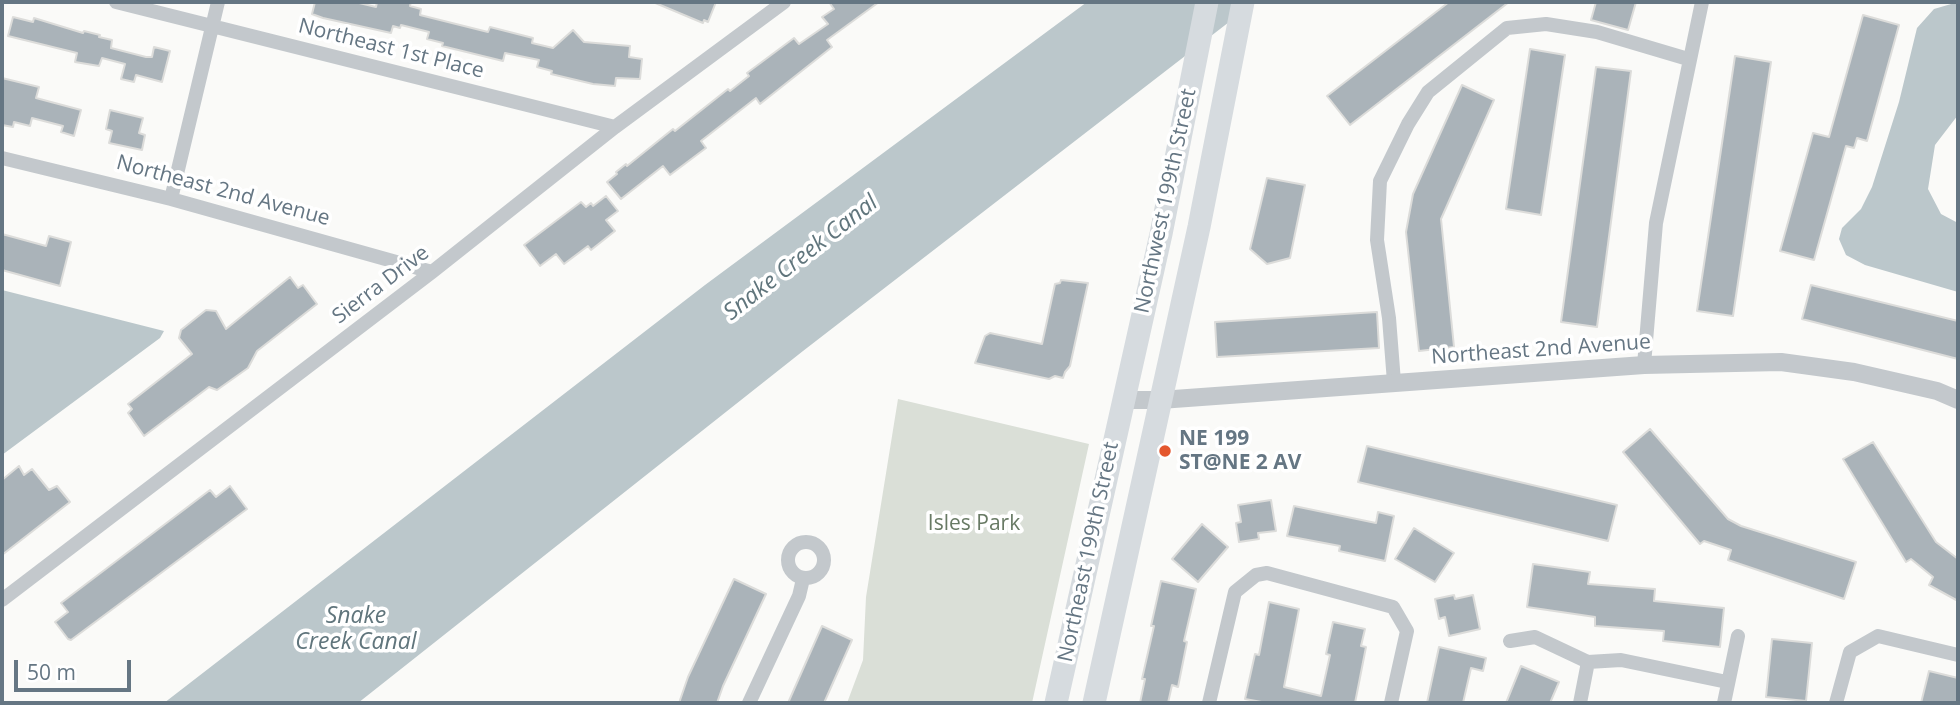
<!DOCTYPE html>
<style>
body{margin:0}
#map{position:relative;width:1960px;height:705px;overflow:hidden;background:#fafaf8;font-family:"Open Sans",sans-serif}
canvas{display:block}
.frame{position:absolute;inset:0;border:4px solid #657683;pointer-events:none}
.scale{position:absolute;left:14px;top:660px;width:117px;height:32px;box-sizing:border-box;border:4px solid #657683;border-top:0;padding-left:9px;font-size:21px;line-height:24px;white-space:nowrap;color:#657683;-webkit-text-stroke:5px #fff;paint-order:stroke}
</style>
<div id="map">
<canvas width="1960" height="705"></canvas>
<div class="frame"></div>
<div class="scale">50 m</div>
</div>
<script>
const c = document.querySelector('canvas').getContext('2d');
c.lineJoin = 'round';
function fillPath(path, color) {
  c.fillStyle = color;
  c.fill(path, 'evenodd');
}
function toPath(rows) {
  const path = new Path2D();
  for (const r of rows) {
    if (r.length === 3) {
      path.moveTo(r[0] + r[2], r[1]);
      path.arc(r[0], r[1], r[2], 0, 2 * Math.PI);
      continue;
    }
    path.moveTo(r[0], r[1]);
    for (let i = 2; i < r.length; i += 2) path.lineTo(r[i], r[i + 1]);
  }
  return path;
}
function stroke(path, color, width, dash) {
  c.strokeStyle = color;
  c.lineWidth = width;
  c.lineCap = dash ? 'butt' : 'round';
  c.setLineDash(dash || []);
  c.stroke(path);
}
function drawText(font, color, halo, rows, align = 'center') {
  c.font = font + ' "Open Sans",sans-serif';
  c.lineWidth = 7;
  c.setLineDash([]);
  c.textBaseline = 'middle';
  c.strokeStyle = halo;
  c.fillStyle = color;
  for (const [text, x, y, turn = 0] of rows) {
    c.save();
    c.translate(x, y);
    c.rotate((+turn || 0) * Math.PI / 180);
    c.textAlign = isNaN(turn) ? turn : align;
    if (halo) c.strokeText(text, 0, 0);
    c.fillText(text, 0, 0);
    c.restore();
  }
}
fillPath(toPath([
 [898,399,1089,444,1032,703,847,703,863,660,866,597]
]), '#dadfd7');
fillPath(toPath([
 [1087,2,1255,2,803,351,358,703,164,703,705,285],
 [1958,2,1958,115,1935,145,1928,189,1941,214,1958,223,1958,292,1865,265,1846,255,1839,239,1842,228,1861,209,1872,187,1899,102,1917,28,1934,9],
 [2,290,164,331,160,338,2,455]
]), '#bbc7cb');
const building = toPath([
 [315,2,355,2,376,7,377,2,411,2,410,6,421,9,420,15,488,32,490,27,533,38,532,43,553,48,573,30,584,42,630,46,629,57,642,59,640,79,616,78,615,86,593,84,551,74,552,71,537,67,539,60,505,53,503,61,442,46,443,43,427,39,429,32,401,25,400,28,393,26,391,33,323,18,312,14,315,2],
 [653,2,716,2,708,22,704,20,703,23,653,2],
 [829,2,879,2,827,40,832,47,760,104,756,98,701,141,706,148,670,175,663,166,621,199,607,182,617,174,616,172,626,164,627,166,673,129,675,131,728,89,730,91,749,76,747,73,794,38,799,44,828,24,822,17,834,9,829,2],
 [1449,2,1509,2,1350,125,1327,96,1449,2],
 [1596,2,1636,2,1628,30,1591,20,1596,2],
 [1863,15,1899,25,1867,141,1857,138,1854,148,1846,146,1814,260,1780,251,1813,133,1829,137,1863,15],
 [13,17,33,22,34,18,83,33,84,31,100,35,99,37,112,40,111,48,146,57,152,57,154,47,170,51,162,82,136,75,134,82,121,79,125,64,102,58,99,66,75,62,77,53,8,36,13,17],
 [1530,49,1565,55,1541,215,1506,209,1530,49],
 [1735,56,1771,62,1733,316,1697,311,1735,56],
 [1596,67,1631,71,1597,327,1561,322,1596,67],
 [2,78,39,87,36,98,81,110,74,136,61,132,63,126,32,118,30,126,14,122,13,127,2,125,2,78],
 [1462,85,1494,100,1441,219,1454,347,1419,351,1406,232,1413,194,1462,85],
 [110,110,143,118,139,133,145,135,142,150,109,143,112,131,106,129,110,110],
 [1267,178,1305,185,1290,258,1267,264,1250,249,1267,178],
 [606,196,618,211,606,220,615,231,591,250,588,246,564,264,556,254,540,266,524,245,581,202,586,207,591,203,593,206,606,196],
 [2,234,46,246,49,236,71,242,60,286,2,270,2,234],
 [290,277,298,288,303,285,317,304,257,351,248,368,217,390,209,387,144,436,128,413,132,409,128,404,192,354,179,338,181,330,206,310,216,311,226,329,290,277],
 [1061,280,1088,283,1070,366,1065,372,1063,378,1055,376,1049,379,975,363,985,336,990,333,1042,344,1055,284,1060,283,1061,280],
 [1811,285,1958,321,1958,359,1802,319,1811,285],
 [1377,312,1379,348,1217,357,1215,322,1377,312],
 [1650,429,1728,519,1741,526,1856,562,1844,599,1728,560,1731,550,1704,541,1700,544,1623,452,1650,429],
 [1873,442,1936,542,1958,559,1958,601,1929,585,1933,577,1911,559,1906,562,1843,459,1873,442],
 [1367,446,1617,505,1608,541,1358,482,1367,446],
 [19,466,24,475,32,469,49,490,57,486,70,502,2,555,2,480,19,466],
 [230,486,247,509,71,640,68,639,55,622,68,612,61,603,210,490,216,497,230,486],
 [1271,500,1276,531,1258,533,1259,539,1239,542,1236,523,1241,522,1238,505,1271,500],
 [1294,506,1376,523,1378,512,1394,516,1385,561,1339,551,1340,546,1287,536,1294,506],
 [1202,524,1228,547,1198,582,1172,559,1202,524],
 [1414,528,1454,553,1435,582,1395,559,1414,528],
 [1533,564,1590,572,1588,584,1655,589,1654,601,1724,608,1720,647,1663,641,1664,631,1595,626,1595,617,1527,607,1533,564],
 [734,579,766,594,723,686,717,703,679,703,688,677,734,579],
 [1161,581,1196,589,1184,641,1187,642,1178,687,1172,685,1168,703,1140,703,1145,679,1142,679,1154,626,1151,626,1161,581],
 [1454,595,1455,599,1473,595,1480,629,1449,636,1445,617,1439,619,1435,599,1454,595],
 [1269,602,1299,609,1284,687,1321,696,1330,655,1326,654,1333,622,1365,629,1361,646,1366,647,1355,703,1267,703,1245,699,1255,654,1259,655,1269,602],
 [822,626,852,640,824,703,788,703,822,626],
 [1772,639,1812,643,1806,701,1766,697,1772,639],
 [1439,647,1486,658,1483,671,1471,668,1463,703,1427,703,1439,647],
 [1521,666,1559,682,1550,703,1506,703,1521,666],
 [1929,671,1958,678,1958,703,1921,703,1929,671]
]);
fillPath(building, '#aab3b9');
stroke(building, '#dcdcda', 2);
stroke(toPath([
 [116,2,615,127],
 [2,158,171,199,432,272],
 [171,199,218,2],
 [1644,365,1656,223,1702,2],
 [1394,382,1389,318,1377,240,1380,181,1408,124,1428,92,1507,28,1546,24,1597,32,1688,59],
 [806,560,18],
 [2,600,432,272,615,127,784,2],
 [1510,641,1535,637,1588,662,1621,660,1727,682],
 [749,703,799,596,803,579],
 [1209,703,1235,592,1256,575,1267,573,1393,607,1407,631,1391,703],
 [1580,703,1588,662],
 [1724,703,1738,636],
 [1836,703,1850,652,1878,636,1958,655]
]), '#c3c8cc', 14);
stroke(toPath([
 [1122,400,1160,400,1644,365,1781,362,1854,372,1937,391,1958,400]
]), '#c3c8cc', 18);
stroke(toPath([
 [1056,703,1161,234,1207,2],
 [1094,703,1199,227,1243,2]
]), '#d6dbdf', 23);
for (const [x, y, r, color] of [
 [1165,451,7,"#e4572e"]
]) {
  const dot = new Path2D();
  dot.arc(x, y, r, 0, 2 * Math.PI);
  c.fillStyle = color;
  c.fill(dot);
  stroke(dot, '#fff', 2.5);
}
drawText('21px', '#657683', '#fff', [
 ["Northeast 1st Place",391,49,14],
 ["Northeast 2nd Avenue",223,191,15],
 ["Northwest 199th Street",1166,201,-78],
 ["Sierra Drive",381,285,-37],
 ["Northeast 2nd Avenue",1541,350,-4],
 ["Northeast 199th Street",1089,552,-78]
]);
drawText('bold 21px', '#657683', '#fff', [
 ["NE 199",1179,439],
 ["ST@NE 2 AV",1179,463]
], 'left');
drawText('21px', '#687a64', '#fff', [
 ["Isles Park",974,524]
]);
drawText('italic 23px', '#60757c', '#fff', [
 ["Snake Creek Canal",801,258,-38],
 ["Snake",356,616],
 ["Creek Canal",356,642]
]);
</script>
